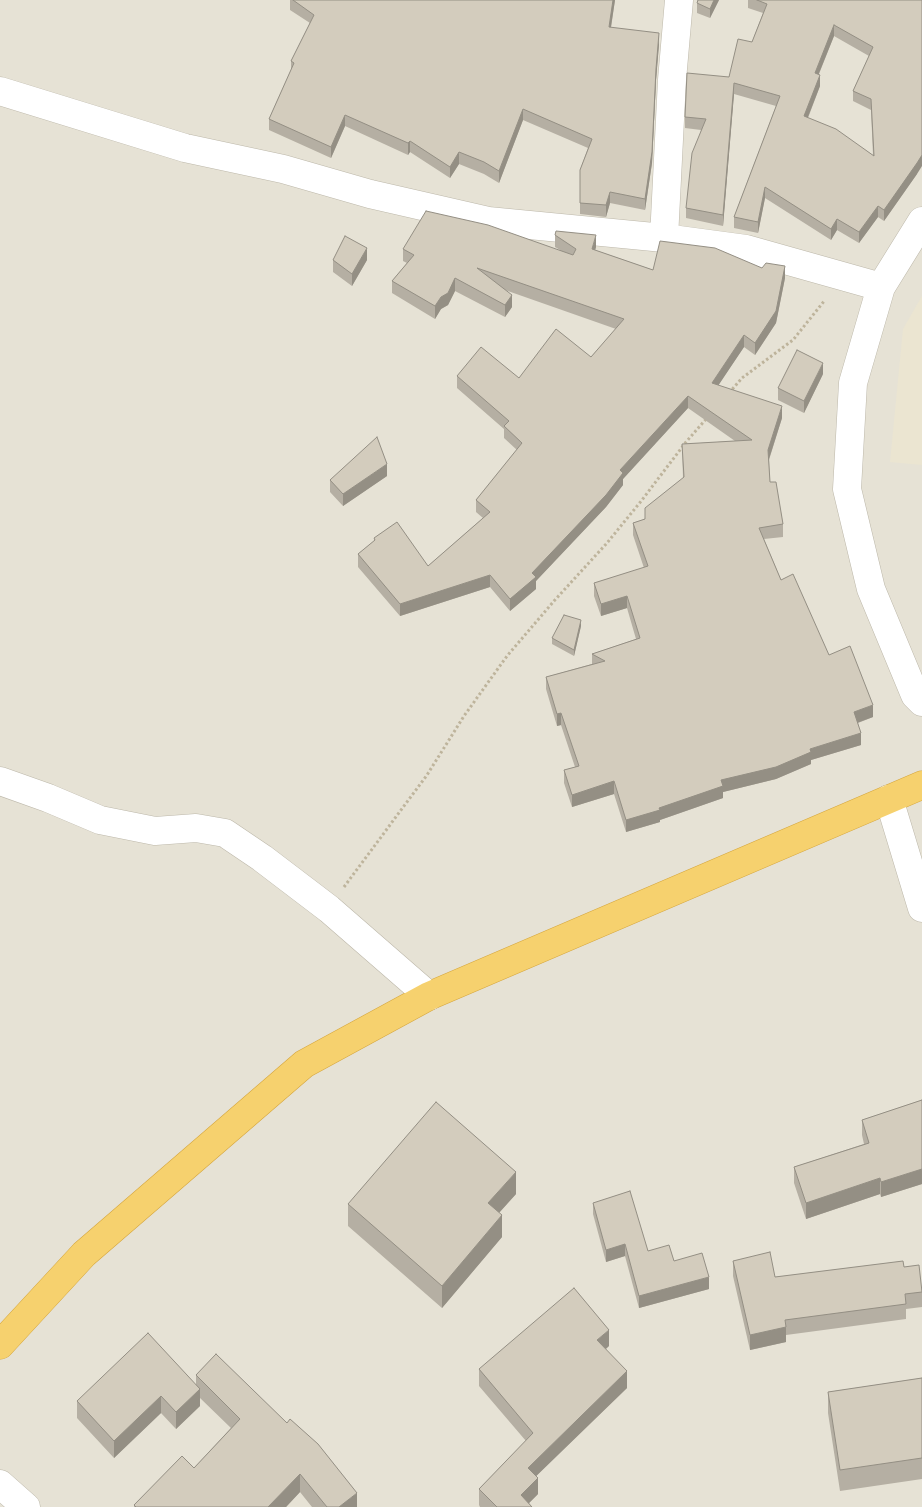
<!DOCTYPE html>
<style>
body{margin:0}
canvas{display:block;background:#f2f0e7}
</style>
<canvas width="922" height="1507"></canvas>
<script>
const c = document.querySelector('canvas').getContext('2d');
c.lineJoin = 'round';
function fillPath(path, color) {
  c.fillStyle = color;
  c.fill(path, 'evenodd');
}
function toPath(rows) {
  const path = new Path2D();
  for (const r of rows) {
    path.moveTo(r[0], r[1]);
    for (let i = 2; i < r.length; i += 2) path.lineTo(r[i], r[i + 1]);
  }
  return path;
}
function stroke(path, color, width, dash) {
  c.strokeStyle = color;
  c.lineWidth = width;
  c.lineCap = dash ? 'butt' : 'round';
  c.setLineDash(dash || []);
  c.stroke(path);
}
fillPath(toPath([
 [0,0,922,0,922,1507,0,1507]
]), '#e6e2d5');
fillPath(toPath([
 [922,296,922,465,890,462,903,329]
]), '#ebe5d1');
const minor = toPath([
 [0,91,185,148,283,169,370,194,488,221,664,238,746,249,881,287],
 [922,221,881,287,853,383,847,489,871,589,915,695,922,702],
 [664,238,672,80,679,0],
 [0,781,48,798,100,820,155,831,196,828,225,833,262,858,329,909,429,996],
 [889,799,922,908],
 [0,1484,26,1507]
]);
const highway = toPath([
 [0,1345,84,1254,304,1064,429,996,922,785]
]);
stroke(minor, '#bdb8aa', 29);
stroke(highway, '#d5a63e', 29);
stroke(toPath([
 [729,393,742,378,793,340,825,300],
 [344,887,427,775,464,716,507,656,554,601,607,543,642,500,686,442,707,418]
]), '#beb49c', 3, [2.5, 2.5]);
stroke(minor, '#fff', 28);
stroke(highway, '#f6d16e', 28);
fillPath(toPath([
 [290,0,615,0,611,28,659,44,656,80,652,163,645,210,610,203,606,217,580,214,580,170,588,148,523,120,499,183,484,174,459,164,450,178,410,152,408,155,345,126,331,158,269,130,269,119,291,70,291,61,310,23,290,10],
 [719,0,710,18,697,13,697,3],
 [748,0,922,0,917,174,884,221,878,217,859,243,837,230,831,240,765,198,758,233,734,228,734,217,776,106,734,94,723,226,686,218,686,208,701,130,685,128,685,117,729,77,752,42,763,13,748,8],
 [834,36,869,56,853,91,853,101,871,110,873,155,808,118,820,86,819,74],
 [555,235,596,247,595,250,653,270,785,278,776,323,755,355,744,347,718,385,782,418,769,460,770,482,783,524,783,537,764,539,781,580,829,655,873,717,858,723,861,745,811,760,811,764,776,779,723,792,723,798,660,820,660,822,626,832,614,794,572,807,564,783,564,770,575,767,561,725,557,726,546,689,546,677,592,664,592,654,636,639,627,608,601,616,594,596,594,583,644,568,633,535,633,523,645,519,683,478,682,444,735,441,688,408,623,479,623,485,606,507,536,581,536,589,510,611,490,587,400,616,358,567,358,554,374,541,374,538,428,566,483,518,476,512,476,500,517,450,504,438,504,429,457,388,457,376,519,378,591,357,616,329,505,290,512,307,505,317,455,291,448,305,441,309,435,319,392,293,392,281,407,263,403,261,403,249,560,250,555,247],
 [333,260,367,260,352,286,333,272],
 [823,374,804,413,778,400,778,388],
 [387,476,343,506,330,492,330,480],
 [581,626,574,656,552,644,552,638],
 [922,1100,922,1184,881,1197,880,1194,806,1219,794,1183,794,1167,864,1144,862,1135,862,1120],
 [516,1194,499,1213,502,1237,442,1308,348,1226,348,1204],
 [593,1203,648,1251,674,1261,709,1289,639,1308,625,1256,606,1262,593,1214],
 [733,1261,775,1277,904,1267,922,1289,922,1307,906,1309,906,1319,786,1335,786,1342,750,1350,733,1276],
 [609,1346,606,1349,627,1388,536,1476,538,1494,529,1503,532,1507,480,1507,479,1505,479,1489,526,1441,479,1386,479,1369],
 [196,1375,357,1507,312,1507,300,1492,286,1507,134,1507,134,1505,194,1468,231,1428,200,1398,200,1406,176,1429,161,1413,114,1458,77,1418,77,1401,196,1384],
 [922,1378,922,1479,840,1491,828,1413,828,1392]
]), '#b5afa3');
fillPath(toPath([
 [613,0,615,0,609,39,609,27],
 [714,0,719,0,710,18,710,9],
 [834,25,834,36,815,83,815,73],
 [659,33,659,44,656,80,652,163,645,210,645,199],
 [820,75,820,86,804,127,804,116],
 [734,83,734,94,723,226,723,215],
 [523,109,523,120,499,183,499,171],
 [345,115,345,126,331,158,331,147],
 [410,141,410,152,408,155,408,143],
 [459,152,459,164,450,178,450,167],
 [922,155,922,166,917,174,884,221,884,210],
 [765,187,765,198,758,233,758,222],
 [610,192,610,203,606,217,606,205],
 [878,206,878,217,859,243,859,232],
 [837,219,837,230,831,240,831,229],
 [596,235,596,247,592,261,592,249],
 [367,248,367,260,352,286,352,274],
 [785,266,785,278,776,323,755,355,755,343],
 [455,278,455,291,448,305,441,309,435,319,435,306,441,297],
 [512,295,512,307,505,317,505,305],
 [744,335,744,347,712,395,712,383],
 [823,363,823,374,804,413,804,401],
 [688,396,688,408,623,479,623,485,606,507,536,581,536,589,510,611,510,599,620,470],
 [782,406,782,418,768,462,768,450],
 [387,464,387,476,343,506,343,494],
 [490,575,490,587,400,616,400,604],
 [627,596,627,608,601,616,601,604],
 [581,620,581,626,574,656,574,650],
 [873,705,873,717,854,724,854,712],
 [561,713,561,725,557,726,557,714],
 [861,733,861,745,811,760,811,764,776,779,723,792,723,798,660,820,660,822,626,832,626,820,659,808,721,780,810,749],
 [614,781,614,794,572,807,572,795],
 [922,1169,922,1184,881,1197,881,1182],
 [516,1172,516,1194,488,1225,488,1203],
 [880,1178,880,1194,806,1219,806,1203],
 [502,1215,502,1237,442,1308,442,1286],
 [625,1244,625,1256,606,1262,606,1250],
 [709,1277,709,1289,639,1308,639,1296],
 [786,1327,786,1342,750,1350,750,1335],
 [609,1330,609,1346,597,1356,597,1340],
 [627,1371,627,1388,528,1484,528,1468],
 [200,1389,200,1406,176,1429,176,1412],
 [161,1396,161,1413,114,1458,114,1441],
 [300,1474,300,1492,286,1507,268,1507],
 [538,1478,538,1494,525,1507,521,1495],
 [357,1493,357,1507,339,1507]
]), '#948f84');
const building = toPath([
 [293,0,613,0,609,27,659,33,656,69,652,152,645,199,610,192,606,205,580,203,580,170,592,139,523,109,499,171,484,162,459,152,450,167,410,141,408,143,345,115,331,147,269,119,294,63,291,61,314,15,293,0],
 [698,0,714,0,710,9,697,3,698,0],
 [757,0,922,0,922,155,917,163,884,210,878,206,859,232,837,219,831,229,765,187,758,222,734,217,780,96,734,83,723,215,686,208,692,153,706,119,685,117,687,73,729,77,738,39,752,42,767,4,757,0],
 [834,25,873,47,853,91,871,99,874,156,836,129,804,116,820,75,815,73,834,25],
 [426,211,488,225,573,255,576,249,555,235,556,231,596,235,592,249,653,270,660,241,715,248,762,268,766,263,785,266,776,311,755,343,744,335,712,383,782,406,768,450,770,482,776,482,783,524,759,528,781,580,793,574,829,655,850,646,873,705,854,712,861,733,810,749,811,752,776,767,721,780,723,786,659,808,660,810,626,820,614,781,572,795,564,770,579,766,561,713,557,714,546,677,605,661,592,654,640,638,627,596,601,604,594,583,648,566,633,523,645,519,645,508,684,477,682,444,752,440,688,396,620,470,623,473,606,495,532,573,536,577,510,599,490,575,400,604,358,554,375,540,374,538,397,522,428,566,490,512,476,500,522,443,504,426,509,421,457,376,481,347,519,378,556,329,591,357,624,319,477,268,512,295,505,305,455,278,448,293,441,297,435,306,392,281,414,255,403,249,426,211],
 [345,236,367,248,352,274,333,260,345,236],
 [797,350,823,363,804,401,778,388,797,350],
 [377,437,387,464,343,494,330,480,377,437],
 [564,615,581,620,574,650,552,638,564,615],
 [922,1100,922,1169,881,1182,880,1178,806,1203,794,1167,869,1143,862,1120,922,1100],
 [436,1102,516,1172,488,1203,502,1215,442,1286,348,1204,436,1102],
 [630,1191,648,1251,669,1245,674,1261,702,1253,709,1277,639,1296,625,1244,606,1250,593,1203,630,1191],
 [770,1252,775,1277,903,1261,904,1267,919,1265,922,1292,905,1294,906,1304,785,1320,786,1327,750,1335,733,1261,770,1252],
 [574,1288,609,1330,597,1340,627,1371,528,1468,538,1478,521,1495,532,1507,497,1507,479,1489,533,1433,479,1369,574,1288],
 [148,1333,200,1389,176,1412,161,1396,114,1441,77,1401,148,1333],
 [216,1354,287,1423,290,1419,318,1444,357,1493,339,1507,327,1507,300,1474,268,1507,136,1507,134,1505,182,1456,194,1468,240,1419,196,1375,216,1354],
 [922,1378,922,1458,840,1470,828,1392,922,1378]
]);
fillPath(building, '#d3ccbd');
stroke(building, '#948f84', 1);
</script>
